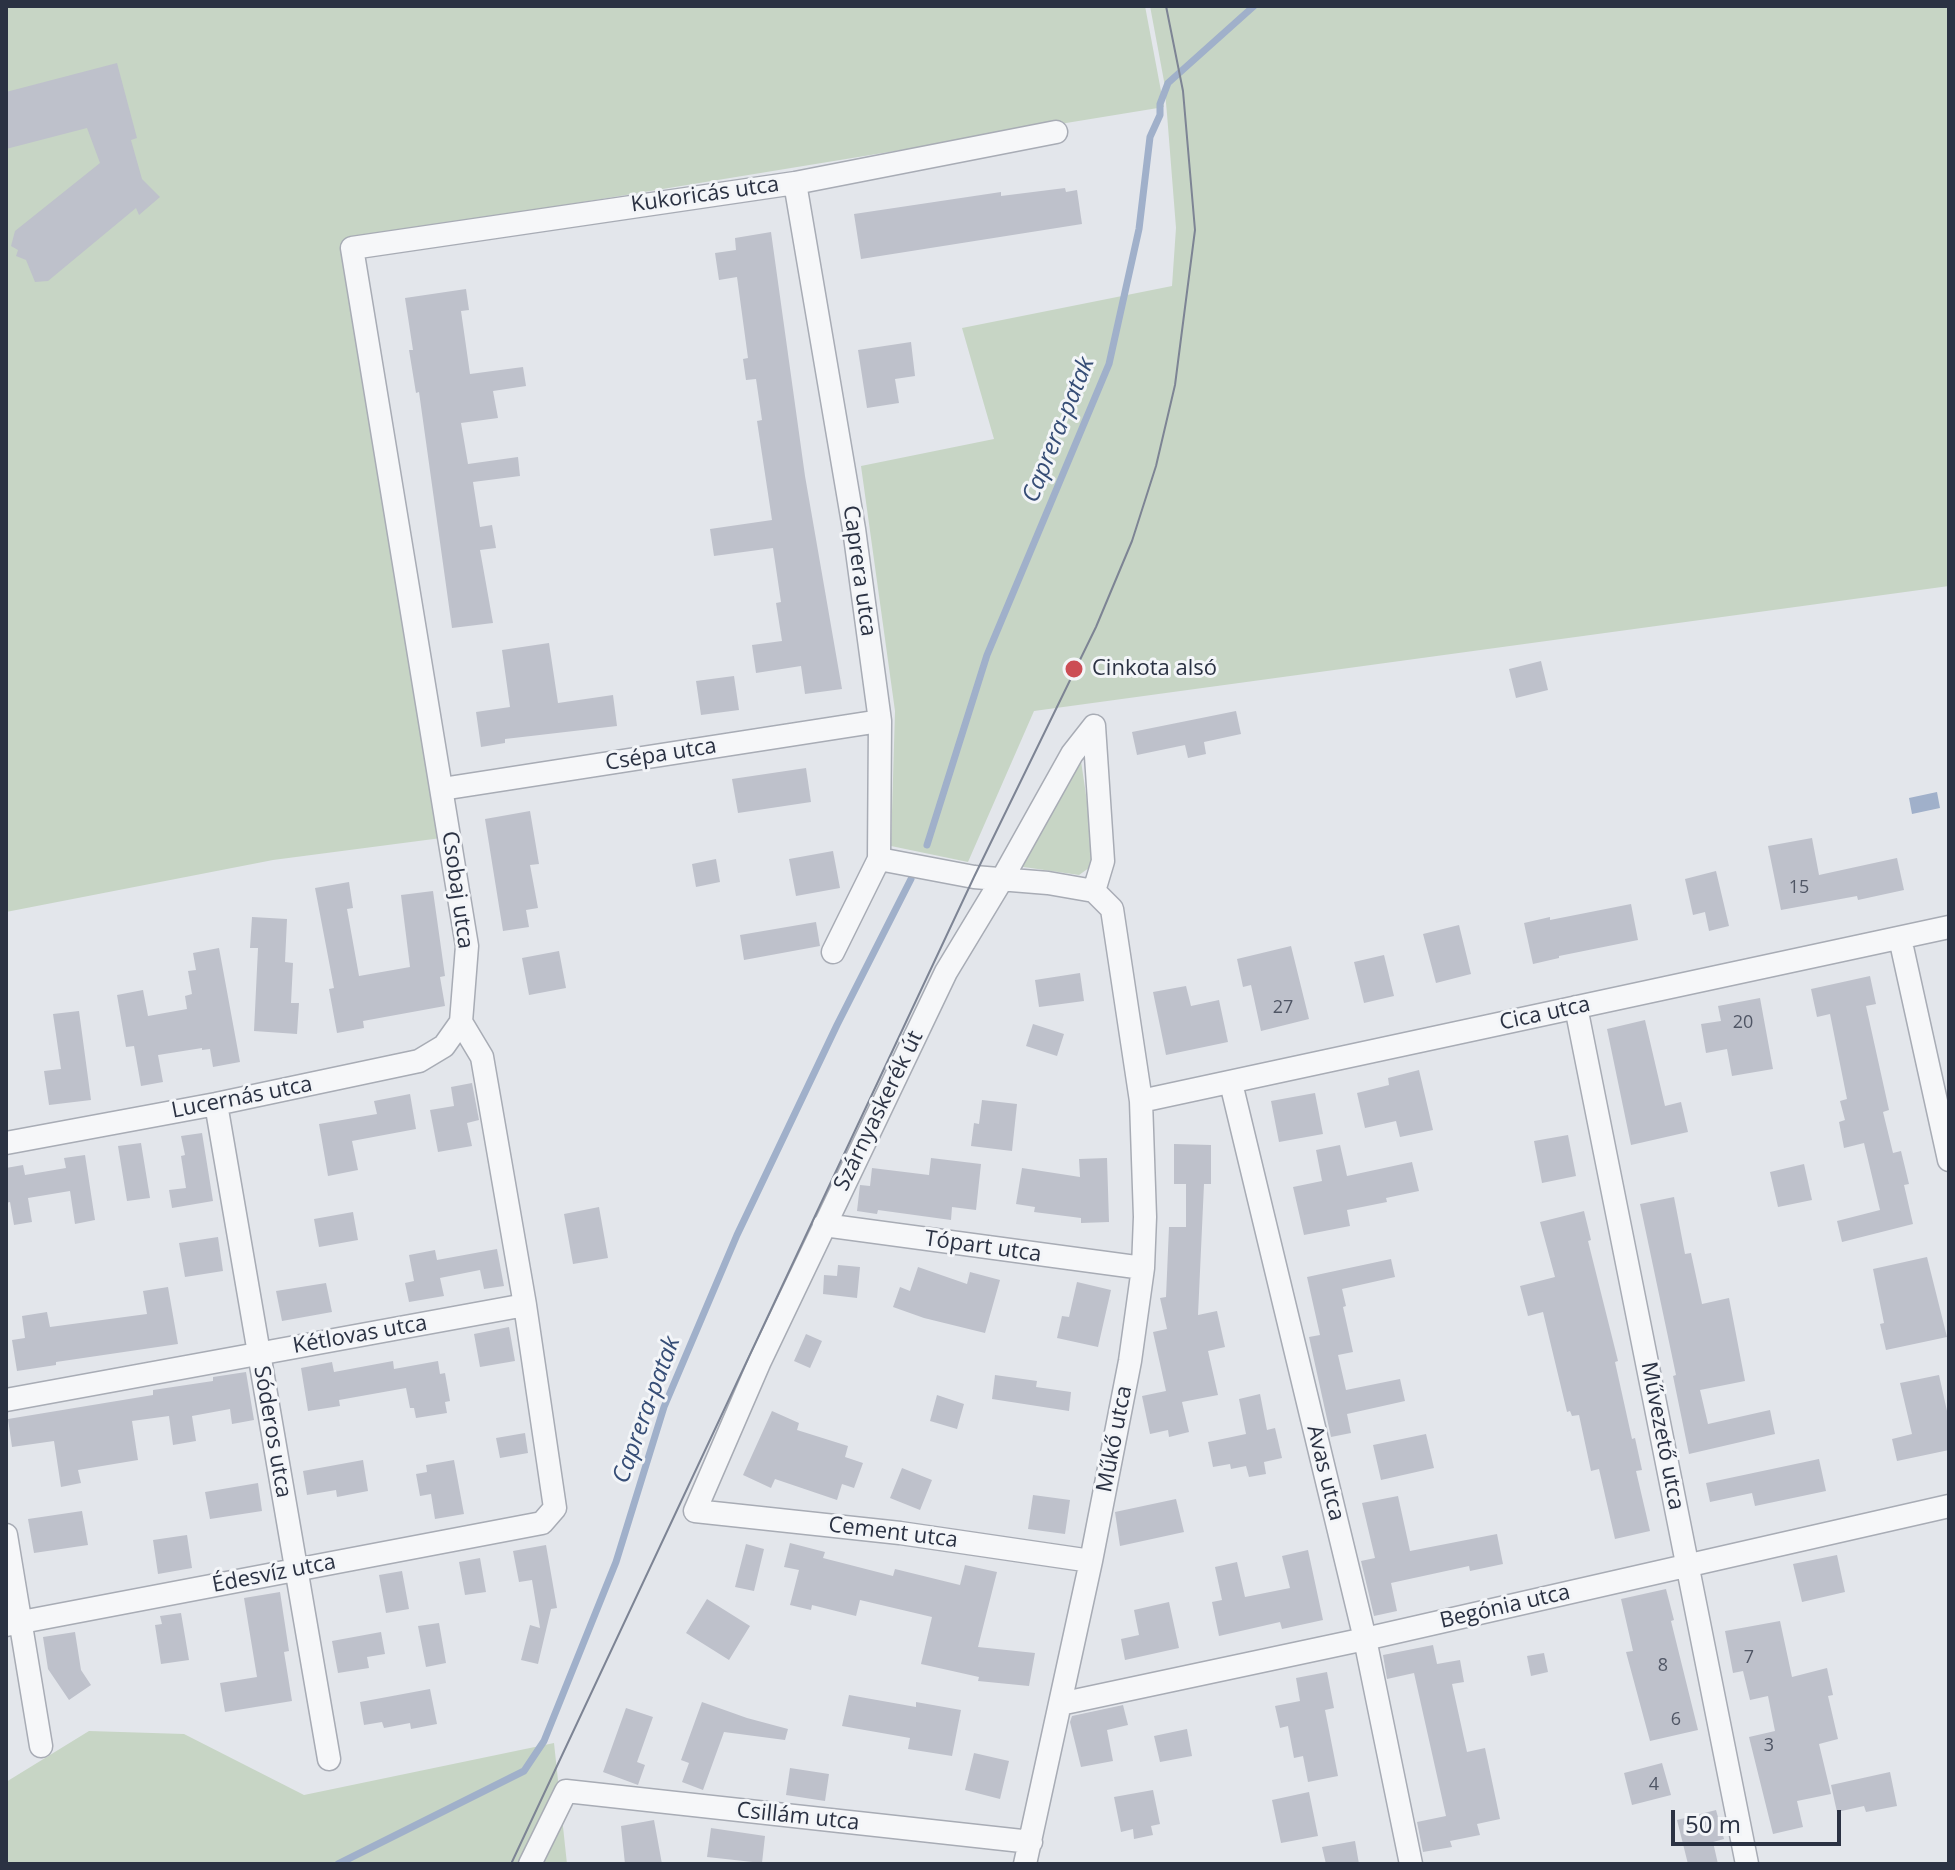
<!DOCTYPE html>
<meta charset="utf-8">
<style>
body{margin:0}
#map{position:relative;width:1955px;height:1870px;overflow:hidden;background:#e3e6eb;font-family:"Open Sans",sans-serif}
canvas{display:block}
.frame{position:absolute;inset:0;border:8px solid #2b3243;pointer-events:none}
.scale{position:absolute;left:1671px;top:1810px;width:170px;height:36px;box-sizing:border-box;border:4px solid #2b3243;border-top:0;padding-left:10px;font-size:24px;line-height:28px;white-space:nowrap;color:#2b3243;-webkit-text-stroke:6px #f3f5f8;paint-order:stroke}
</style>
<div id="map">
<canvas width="1955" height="1870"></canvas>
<div class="frame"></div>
<div class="scale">50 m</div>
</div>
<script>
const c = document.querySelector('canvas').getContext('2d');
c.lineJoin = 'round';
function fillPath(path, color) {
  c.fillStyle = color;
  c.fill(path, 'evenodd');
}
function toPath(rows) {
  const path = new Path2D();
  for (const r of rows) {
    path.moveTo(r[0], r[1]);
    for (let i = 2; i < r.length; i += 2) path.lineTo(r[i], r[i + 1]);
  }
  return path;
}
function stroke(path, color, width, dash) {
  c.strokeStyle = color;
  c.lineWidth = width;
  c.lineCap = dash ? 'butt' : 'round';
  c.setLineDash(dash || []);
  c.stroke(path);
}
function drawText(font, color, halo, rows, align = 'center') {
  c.font = font + ' "Open Sans",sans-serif';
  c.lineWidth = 6;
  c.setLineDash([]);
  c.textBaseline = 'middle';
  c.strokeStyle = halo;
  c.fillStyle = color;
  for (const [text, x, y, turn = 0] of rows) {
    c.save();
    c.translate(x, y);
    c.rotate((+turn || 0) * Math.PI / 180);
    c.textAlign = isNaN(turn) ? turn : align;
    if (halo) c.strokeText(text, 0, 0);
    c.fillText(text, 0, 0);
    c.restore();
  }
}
fillPath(toPath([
 [6,6,1145,6,1164,107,357,239,449,837,273,860,6,912],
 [1150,6,1949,6,1949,586,1034,711,968,862,891,846,895,711,861,466,994,439,962,328,1172,286,1176,228,1167,114,1164,81],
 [1081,761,1096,863,1079,875,1017,866],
 [89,1731,184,1734,304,1795,554,1743,567,1864,6,1864,6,1782]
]), '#c7d5c5');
fillPath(toPath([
 [1937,792,1940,808,1912,814,1909,798]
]), '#a0b0ca');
stroke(toPath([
 [927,845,987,655,1109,364,1139,229,1150,137,1160,115,1160,104,1168,83,1254,6],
 [338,1864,524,1771,544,1741,616,1562,664,1407,737,1235,837,1025,911,879]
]), '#a0b0ca', 7);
fillPath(toPath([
 [117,63,137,138,131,140,142,179,160,197,139,215,136,208,48,281,35,282,26,260,16,256,18,250,11,246,15,231,100,163,87,128,6,149,6,92],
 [1065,188,1066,192,1077,190,1082,224,861,259,854,214,1001,192,1001,196],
 [771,232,805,476,842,689,805,694,801,666,756,673,752,645,782,641,776,603,781,602,773,548,714,556,710,529,772,520,757,421,762,420,756,379,746,380,743,359,748,358,737,277,719,280,715,253,736,250,735,238],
 [466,289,469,310,461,311,470,374,523,367,526,386,493,391,498,418,461,423,468,464,518,457,520,476,473,482,480,527,492,525,496,548,480,550,493,623,452,628,419,392,416,393,409,350,413,350,405,298],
 [911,342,915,376,895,379,899,403,867,408,858,350],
 [549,643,558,703,613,695,617,726,505,739,505,743,481,747,476,712,510,707,502,650],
 [1541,661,1548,690,1516,698,1509,669],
 [734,676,739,710,701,715,696,681],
 [1236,711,1241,734,1204,742,1206,754,1188,758,1185,745,1137,755,1132,732],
 [806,768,811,802,738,813,732,779],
 [530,811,539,864,530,865,538,908,526,910,529,927,503,931,485,819],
 [1812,838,1819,875,1897,858,1904,890,1858,900,1857,896,1781,910,1768,846],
 [833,851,840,888,796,896,789,859],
 [716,859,720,882,696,887,692,864],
 [1716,871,1729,926,1709,931,1705,912,1693,915,1685,879],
 [349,882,353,908,347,909,359,976,410,967,401,895,433,891,445,976,440,977,445,1006,363,1021,364,1028,337,1033,329,989,334,988,315,888],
 [1631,904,1638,940,1559,956,1559,958,1533,964,1524,923,1550,917,1550,920],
 [252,917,287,919,285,962,293,963,291,1003,299,1003,297,1034,254,1031,258,948,250,948],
 [816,922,820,946,744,960,740,935],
 [1459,925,1471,974,1436,983,1423,934],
 [1291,946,1309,1019,1261,1031,1251,985,1243,987,1237,959],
 [219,948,240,1062,213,1067,210,1049,202,1050,202,1048,158,1055,163,1082,141,1086,134,1046,126,1047,117,995,143,990,148,1016,187,1009,185,996,192,994,188,971,196,970,193,953],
 [559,951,566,988,529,995,522,958],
 [1384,955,1394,996,1364,1003,1354,962],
 [1080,973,1084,1001,1039,1007,1035,980],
 [1870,976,1876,1004,1866,1006,1889,1110,1883,1112,1893,1153,1901,1151,1909,1184,1904,1185,1913,1224,1842,1242,1837,1221,1880,1210,1864,1143,1844,1148,1839,1122,1845,1120,1840,1101,1847,1099,1830,1014,1817,1017,1811,989],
 [1186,986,1191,1006,1219,1000,1228,1042,1166,1055,1153,992],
 [1760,998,1773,1069,1732,1076,1727,1049,1706,1053,1701,1024,1721,1021,1718,1006],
 [79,1011,91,1100,49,1105,44,1071,61,1069,53,1014],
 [1645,1020,1665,1106,1681,1102,1688,1132,1631,1145,1607,1029],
 [1033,1024,1064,1034,1057,1056,1026,1046],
 [1419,1070,1433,1130,1400,1137,1396,1121,1365,1128,1357,1093,1389,1085,1388,1078],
 [472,1083,479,1120,467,1123,472,1146,438,1152,430,1110,454,1106,451,1087],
 [1315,1093,1323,1134,1279,1142,1271,1101],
 [410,1094,416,1129,352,1141,358,1170,328,1176,319,1124,377,1114,374,1101],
 [982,1100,1017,1104,1012,1151,971,1146,974,1123,979,1124],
 [202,1133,213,1201,172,1208,169,1190,186,1188,181,1156,185,1155,181,1136],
 [1568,1135,1576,1176,1542,1183,1534,1141],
 [141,1143,150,1198,127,1201,118,1146],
 [1174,1144,1211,1145,1211,1184,1204,1184,1198,1315,1217,1311,1225,1347,1208,1351,1218,1395,1182,1402,1189,1432,1169,1437,1168,1430,1150,1434,1142,1396,1166,1391,1153,1332,1167,1329,1160,1298,1166,1297,1169,1227,1186,1227,1186,1184,1174,1184],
 [1340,1145,1347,1176,1412,1162,1419,1191,1386,1198,1387,1202,1347,1210,1350,1226,1304,1235,1293,1187,1322,1181,1316,1150],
 [85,1155,95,1220,75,1224,70,1191,28,1198,32,1222,14,1225,10,1202,6,1203,6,1168,23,1165,25,1175,66,1168,64,1158],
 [931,1158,981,1164,976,1210,952,1207,951,1220,878,1210,877,1214,857,1211,860,1185,870,1186,872,1168,929,1175],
 [1107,1158,1109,1222,1081,1223,1081,1218,1034,1212,1035,1207,1016,1204,1022,1168,1080,1177,1079,1159],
 [1804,1164,1812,1200,1778,1207,1770,1172],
 [1674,1197,1685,1254,1691,1253,1702,1304,1729,1298,1745,1381,1700,1390,1708,1424,1770,1410,1775,1434,1689,1454,1673,1376,1676,1375,1640,1204],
 [599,1207,608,1258,573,1264,564,1214],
 [1584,1211,1591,1240,1588,1241,1618,1361,1615,1362,1632,1439,1635,1438,1642,1470,1636,1471,1650,1531,1615,1539,1599,1469,1591,1471,1579,1415,1572,1416,1570,1411,1567,1412,1543,1312,1528,1316,1520,1286,1555,1277,1540,1222],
 [353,1212,358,1240,319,1247,314,1219],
 [218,1237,223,1271,185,1277,179,1243],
 [497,1249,504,1286,484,1289,480,1270,440,1278,444,1296,409,1302,405,1283,414,1281,409,1255,435,1250,437,1260],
 [1927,1257,1947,1337,1886,1350,1880,1324,1884,1323,1873,1269],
 [1391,1259,1395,1277,1342,1289,1346,1306,1343,1307,1353,1352,1338,1355,1346,1390,1400,1379,1405,1401,1347,1414,1351,1433,1331,1437,1309,1337,1320,1335,1307,1277],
 [838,1265,860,1267,857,1298,823,1294,824,1275,837,1276],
 [918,1267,967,1284,970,1272,1000,1280,985,1333,924,1318,893,1307,900,1287,910,1291],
 [1077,1282,1111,1290,1098,1347,1057,1338,1062,1316,1069,1317],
 [326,1283,332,1312,282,1321,276,1291],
 [168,1287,178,1344,56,1362,56,1365,17,1371,12,1340,25,1338,22,1316,47,1312,50,1327,147,1314,143,1291],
 [509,1327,515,1361,480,1367,474,1334],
 [806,1334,822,1341,810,1368,794,1361],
 [393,1361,394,1369,438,1361,440,1374,445,1373,450,1401,445,1402,447,1413,416,1418,414,1408,410,1408,406,1388,339,1400,340,1406,308,1411,301,1368,332,1362,334,1372],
 [246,1372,254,1420,232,1424,230,1409,192,1416,196,1441,173,1445,169,1416,132,1421,138,1460,78,1470,81,1483,61,1487,54,1441,12,1447,8,1419,153,1395,153,1390,213,1381,213,1377],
 [995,1375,1037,1381,1036,1387,1071,1392,1069,1411,992,1399],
 [1939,1375,1949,1420,1949,1450,1897,1461,1892,1439,1912,1434,1900,1383],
 [1260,1394,1267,1430,1275,1428,1282,1458,1264,1462,1266,1474,1249,1477,1246,1466,1231,1469,1230,1464,1213,1467,1208,1442,1246,1434,1239,1399],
 [937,1395,964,1404,957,1429,930,1421],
 [772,1411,799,1423,797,1430,848,1446,845,1457,863,1463,854,1488,842,1484,837,1500,775,1479,771,1488,743,1475],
 [525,1433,528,1453,500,1458,496,1438],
 [1426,1434,1434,1468,1381,1480,1373,1445],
 [1819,1459,1826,1491,1755,1506,1752,1493,1710,1502,1706,1483],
 [363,1460,368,1491,337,1497,336,1490,307,1495,303,1471],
 [454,1460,464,1514,435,1519,431,1494,420,1496,416,1474,427,1472,426,1465],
 [902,1468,932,1480,920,1510,890,1498],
 [258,1483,262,1511,210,1519,205,1492],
 [1033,1495,1070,1500,1065,1534,1028,1529],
 [1398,1496,1410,1551,1497,1534,1503,1564,1470,1571,1469,1566,1391,1583,1397,1611,1374,1616,1361,1561,1375,1558,1362,1503],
 [1176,1499,1184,1532,1120,1546,1115,1512],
 [82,1511,88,1545,34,1553,28,1519],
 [187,1535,192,1568,158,1574,153,1540],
 [790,1543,825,1552,823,1558,893,1576,895,1569,960,1585,965,1565,997,1572,978,1647,1035,1653,1029,1686,978,1681,979,1677,921,1664,932,1617,860,1600,856,1616,812,1605,811,1610,790,1605,799,1570,784,1567],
 [746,1544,764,1549,754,1591,735,1587],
 [546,1545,557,1608,551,1609,538,1664,521,1660,530,1625,540,1628,532,1580,519,1582,513,1551],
 [1308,1550,1323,1620,1282,1629,1280,1622,1219,1636,1212,1602,1222,1600,1215,1567,1237,1562,1245,1597,1290,1588,1282,1556],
 [1837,1555,1845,1592,1802,1602,1793,1564],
 [480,1558,486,1592,465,1595,459,1562],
 [402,1571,409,1609,386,1613,379,1575],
 [1666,1589,1674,1620,1671,1621,1698,1730,1650,1741,1626,1652,1633,1651,1621,1599],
 [280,1592,289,1651,284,1652,292,1701,225,1712,220,1683,257,1677,244,1598],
 [707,1599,750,1626,729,1660,686,1633],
 [1169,1602,1179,1648,1125,1660,1121,1639,1139,1635,1134,1610],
 [181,1613,189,1660,161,1664,155,1625,162,1624,160,1616],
 [1780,1621,1792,1677,1827,1668,1833,1695,1828,1696,1838,1739,1819,1744,1831,1794,1797,1801,1803,1827,1773,1834,1749,1737,1775,1731,1768,1696,1750,1700,1743,1671,1733,1673,1725,1631],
 [439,1623,446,1663,426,1667,418,1626],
 [75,1632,81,1670,91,1685,69,1700,48,1669,43,1637],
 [381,1632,385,1654,367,1657,369,1668,338,1673,332,1641],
 [1433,1645,1437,1664,1460,1660,1464,1682,1452,1684,1467,1752,1485,1748,1500,1819,1477,1824,1480,1835,1450,1841,1452,1847,1423,1852,1417,1822,1446,1816,1414,1673,1387,1679,1383,1655],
 [1544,1653,1548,1672,1531,1676,1527,1656],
 [1327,1672,1334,1708,1325,1710,1338,1776,1308,1782,1303,1756,1294,1758,1288,1726,1280,1728,1275,1706,1300,1701,1296,1678],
 [430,1689,437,1724,411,1729,410,1723,384,1728,382,1722,364,1725,360,1702],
 [849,1695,916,1707,916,1702,961,1710,952,1756,908,1749,910,1738,842,1726],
 [702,1702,747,1718,788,1729,785,1740,724,1732,703,1790,682,1782,689,1763,681,1760],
 [1123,1705,1128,1725,1107,1730,1113,1761,1081,1767,1070,1722,1072,1716],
 [626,1708,653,1717,637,1762,645,1765,638,1785,603,1772],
 [1187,1729,1192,1756,1160,1762,1154,1736],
 [974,1753,1009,1761,1000,1799,965,1790],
 [1662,1763,1671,1795,1632,1805,1624,1773],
 [790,1768,829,1774,825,1801,786,1795],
 [1890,1772,1897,1806,1866,1812,1864,1806,1837,1812,1831,1785],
 [1153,1790,1160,1824,1151,1826,1153,1835,1134,1839,1133,1829,1121,1832,1114,1797],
 [1309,1792,1318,1836,1281,1843,1272,1800],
 [1716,1810,1724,1839,1713,1842,1718,1864,1688,1864,1677,1820],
 [654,1820,662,1864,625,1864,621,1826],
 [711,1828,765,1836,762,1863,707,1857],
 [1355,1841,1359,1864,1326,1864,1322,1847]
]), '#bec1cb');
const street = toPath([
 [795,183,854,529,880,721,879,859,833,952],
 [442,789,880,721],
 [879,859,974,877,1048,883,1094,891,1112,909,1141,1101,1145,1217,1143,1268,1130,1361,1091,1561,1025,1864],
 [1094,891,1103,861,1094,726],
 [1900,938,1949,1160],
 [1576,1007,1747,1864],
 [1231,1083,1365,1639,1411,1864],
 [1141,1101,1949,927],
 [216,1104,329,1759],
 [6,1143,216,1104,419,1061,444,1046,461,1022],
 [824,1225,1143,1268],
 [6,1400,525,1305],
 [6,1535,41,1746],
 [1091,1561,900,1533,695,1511,760,1361,946,972,1001,881,1072,754,1094,726],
 [6,1625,542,1523,555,1508,525,1305,482,1057,461,1022,467,946,352,248,795,183,1056,132],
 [1060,1704,1365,1639,1949,1506],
 [530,1864,566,1791,1031,1842]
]);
stroke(street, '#a8acb5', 25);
stroke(street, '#f6f7f9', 22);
stroke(toPath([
 [511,1864,974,877,1096,627,1132,541,1156,466,1175,385,1195,230,1183,91,1166,6]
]), '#7d8494', 2);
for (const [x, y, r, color] of [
 [1074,669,10,"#cc4d54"]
]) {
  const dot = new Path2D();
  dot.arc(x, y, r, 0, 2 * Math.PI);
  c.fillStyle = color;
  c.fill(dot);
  stroke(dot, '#f3f5f8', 3);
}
drawText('18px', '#505665', null, [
 ["15",1799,888],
 ["27",1283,1008],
 ["20",1743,1023],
 ["7",1749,1658],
 ["8",1663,1666],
 ["6",1676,1720],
 ["3",1769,1746],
 ["4",1654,1785]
]);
drawText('22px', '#2b3243', '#f3f5f8', [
 ["Kukoricás utca",705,195,-8],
 ["Caprera utca",859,571,82],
 ["Csépa utca",661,755,-9],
 ["Csobaj utca",457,890,82],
 ["Cica utca",1545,1014,-12],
 ["Lucernás utca",242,1098,-11],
 ["Szárnyaskerék út",879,1111,-64],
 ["Tópart utca",983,1247,8],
 ["Kétlovas utca",360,1335,-10],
 ["Sóderos utca",272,1432,80],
 ["Művezető utca",1662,1436,79],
 ["Műkő utca",1115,1439,-79],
 ["Avas utca",1325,1473,76],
 ["Cement utca",893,1533,7],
 ["Édesvíz utca",274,1574,-11],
 ["Begónia utca",1505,1607,-13],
 ["Csillám utca",798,1817,6]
]);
drawText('22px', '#2b3243', '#f3f5f8', [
 ["Cinkota alsó",1092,669]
], 'left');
drawText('italic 24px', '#364d76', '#f3f5f8', [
 ["Caprera-patak",1059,430,-68],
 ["Caprera-patak",647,1410,-70]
]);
</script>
